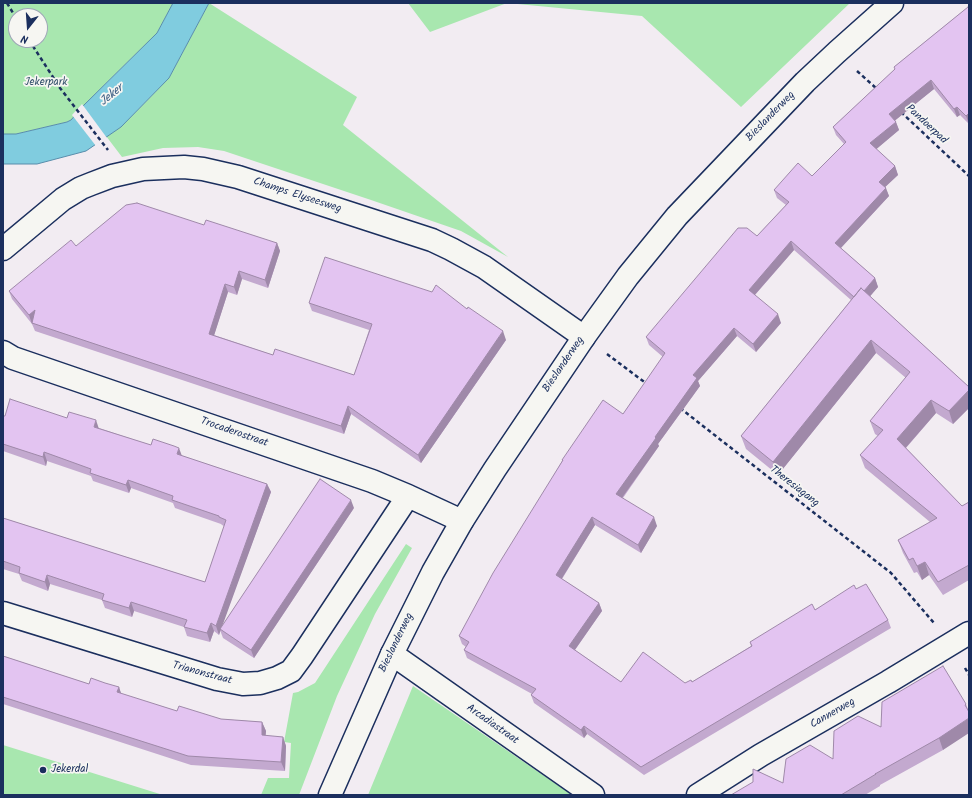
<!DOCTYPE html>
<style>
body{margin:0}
#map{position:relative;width:972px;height:798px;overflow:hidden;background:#f2ecf2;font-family:Kalam,sans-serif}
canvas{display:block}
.frame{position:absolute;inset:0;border:4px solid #1b2f5e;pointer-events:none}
.north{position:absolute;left:8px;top:8px;width:40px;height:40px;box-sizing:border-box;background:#f6f6f2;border:1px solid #9ea6b7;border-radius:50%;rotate:197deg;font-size:11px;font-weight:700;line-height:16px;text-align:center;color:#1b2f5e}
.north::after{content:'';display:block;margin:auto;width:14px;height:18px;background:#1b2f5e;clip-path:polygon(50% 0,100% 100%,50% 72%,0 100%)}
</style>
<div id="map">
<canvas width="972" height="798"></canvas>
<div class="frame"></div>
<div class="north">N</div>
</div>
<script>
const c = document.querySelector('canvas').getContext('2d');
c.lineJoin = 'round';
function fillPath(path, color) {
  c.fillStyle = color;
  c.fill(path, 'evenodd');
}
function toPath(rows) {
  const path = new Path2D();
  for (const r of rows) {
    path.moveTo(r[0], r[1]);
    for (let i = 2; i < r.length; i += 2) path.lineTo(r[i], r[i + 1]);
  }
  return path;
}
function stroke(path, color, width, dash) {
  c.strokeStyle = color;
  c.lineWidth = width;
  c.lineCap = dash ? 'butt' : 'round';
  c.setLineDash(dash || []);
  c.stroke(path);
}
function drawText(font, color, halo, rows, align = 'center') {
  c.font = font + ' Kalam,sans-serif';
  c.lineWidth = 3.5;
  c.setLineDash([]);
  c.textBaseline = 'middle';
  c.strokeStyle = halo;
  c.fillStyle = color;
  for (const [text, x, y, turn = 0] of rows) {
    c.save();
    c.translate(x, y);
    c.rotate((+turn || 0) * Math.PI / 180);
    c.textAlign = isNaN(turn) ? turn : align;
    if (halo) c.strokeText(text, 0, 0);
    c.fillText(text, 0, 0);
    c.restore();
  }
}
fillPath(toPath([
 [3,3,173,3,157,33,84,105,71,120,67,122,16,134,3,134],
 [16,16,40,16,40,40,16,40],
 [209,3,357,97,343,125,508,257,461,231,371,200,224,151,198,147,163,148,122,157,106,136,121,127,169,78],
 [408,3,850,3,741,107,642,16,507,3,430,32],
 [406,544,412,548,375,614,337,696,299,795,261,795,268,778,289,778,291,743,284,742,293,693,298,692,315,683],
 [413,686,572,795,368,795],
 [3,745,163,795,3,795]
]), '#a8e7af');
const water = toPath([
 [173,3,209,3,169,78,121,127,86,151,37,164,3,164,3,134,16,134,67,122,71,120,84,105,157,33,173,3]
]);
fillPath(water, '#80ccdf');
stroke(water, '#588dab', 1);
fillPath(toPath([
 [82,104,107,138,96,146,72,115]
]), '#f2ecf2');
const street = toPath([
 [3,249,63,199,81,188,91,184,112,176,143,169,184,167,203,169,238,177,432,240,451,249,484,267,584,337],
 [3,352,13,358,372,481,408,496,462,521],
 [3,613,217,679,243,684,260,683,277,678,291,671,302,656,408,496],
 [392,654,593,795],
 [698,795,761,755,888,682,969,633]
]);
const secondary = toPath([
 [330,795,392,654,433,572,462,521,495,469,584,337,628,276,677,216,805,82,837,52,892,3]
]);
stroke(street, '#1b2f5e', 25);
stroke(secondary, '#1b2f5e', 25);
stroke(toPath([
 [7,3,16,18],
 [29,40,60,88,108,150],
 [857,71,877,89],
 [901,112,969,176],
 [607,354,647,384],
 [680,408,891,573,934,623],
 [965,668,969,675]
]), '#1b2f5e', 2.5, [4, 3]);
stroke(street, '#f6f6f2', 22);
stroke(secondary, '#f6f6f2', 22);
fillPath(toPath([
 [968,7,969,124,960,115,957,117,934,89,895,120,899,130,876,149,895,166,898,175,885,187,889,196,841,248,875,278,878,287,870,296,969,387,969,408,953,424,936,413,906,448,962,506,969,502,969,580,943,595,929,575,922,580,917,572,914,573,903,553,898,540,930,522,865,468,860,455,878,436,875,434,870,421,906,378,876,353,778,475,746,449,741,436,851,300,794,250,755,295,781,323,756,352,737,336,698,381,700,386,658,444,659,446,623,498,657,526,641,553,595,525,562,579,599,603,602,611,575,650,621,682,685,683,692,682,751,646,750,642,856,589,888,620,891,628,644,775,587,734,584,738,534,703,531,695,532,694,467,658,464,650,466,647,462,644,459,636,562,461,562,460,623,414,663,357,649,345,646,337,757,236,786,205,777,198,774,190,812,176,844,144,836,135,833,127,895,69,894,67],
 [204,225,277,243,280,251,268,288,242,279,237,295,228,292,214,335,273,355,354,375,369,330,312,311,309,303,506,340,421,463,351,414,344,434,35,331,32,324,12,299,9,291,76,246],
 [3,416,99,428,267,484,271,492,221,627,354,508,254,658,223,638,220,630,219,635,214,631,210,642,187,636,184,627,134,611,132,617,105,608,102,600,50,584,48,591,22,581,19,574,3,569,3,518,205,582,224,526,222,525,221,524,175,508,173,503,131,488,129,493,93,481,91,476,47,461,46,466,3,451],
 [3,656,89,684,119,687,121,694,177,711,221,719,262,722,266,731,265,736,283,737,286,746,285,771,191,765,3,704],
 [966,704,969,712,943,750,880,785,880,786,865,795,731,795,783,783,833,759,881,727]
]), '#c3a9cf');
fillPath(toPath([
 [931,80,934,89,892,123,889,114],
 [957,107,960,115,957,117,954,109],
 [969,113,969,124,966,116],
 [896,122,899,130,873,152,870,143],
 [895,166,898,175,882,190,879,182],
 [886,188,889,196,838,251,835,243],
 [791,241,794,250,752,298,749,290],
 [277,243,280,251,268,288,265,280],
 [239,271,242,279,237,295,234,287],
 [875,278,878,287,860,308,857,300],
 [225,284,228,292,212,342,209,334],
 [35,310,38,318,32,324,29,315],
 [778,314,781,323,756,352,753,344],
 [734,328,737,336,698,381,700,386,658,444,659,446,619,502,616,494,655,437,693,375],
 [503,331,506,340,421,463,418,455],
 [871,340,876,353,778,475,773,462],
 [969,390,969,408,953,424,949,411],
 [931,400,936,413,902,452,897,439],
 [348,406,351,414,344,434,341,426],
 [96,420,99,429,94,427],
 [179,448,182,456,177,454],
 [44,452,47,461,46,466,43,457],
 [128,480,131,488,129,493,126,485],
 [267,484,271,492,219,635,216,626],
 [351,500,354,508,254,658,251,650],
 [592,517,595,525,559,583,556,575],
 [654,517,657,526,641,553,638,545],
 [925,562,929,575,922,580,917,566],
 [47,575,50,584,48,591,45,582],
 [131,602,134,611,132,617,129,608],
 [599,603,602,611,572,654,569,646],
 [211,623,214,631,210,642,207,633],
 [119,687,122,696,117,692],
 [969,718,969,733,943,750,939,738],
 [262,722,266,731,265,744,262,735],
 [584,726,587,734,584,738,581,730],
 [283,737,286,746,285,771,281,762]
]), '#9f89a9');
const building = toPath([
 [968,7,969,9,969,113,966,116,957,107,954,109,931,80,889,114,896,122,870,143,895,166,879,182,886,188,835,243,875,278,864,291,861,288,854,297,791,241,749,290,778,314,753,344,734,328,693,375,697,378,655,437,656,438,616,494,654,517,638,545,592,517,556,575,599,603,569,646,621,682,643,652,685,683,691,680,692,682,752,646,750,642,812,604,815,610,854,585,856,589,866,584,888,620,641,767,584,726,581,730,531,695,536,689,464,650,469,642,459,636,493,573,563,460,562,460,603,400,623,414,665,353,646,337,738,228,747,228,757,236,789,202,774,190,798,163,812,176,846,142,833,127,895,69,894,67,968,7],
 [137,203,204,225,206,220,277,243,265,280,239,271,234,287,225,284,209,334,273,355,275,349,354,375,372,324,309,303,325,257,432,292,436,285,467,309,468,307,503,331,418,455,348,406,341,426,32,323,35,310,29,315,9,291,71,240,76,246,126,205,137,203],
 [861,288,969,387,969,390,949,411,931,400,897,439,962,506,969,502,969,565,938,582,925,562,917,566,913,558,909,560,898,540,937,518,860,455,883,430,870,421,910,372,871,340,773,462,741,436,861,288],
 [10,399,67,418,69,412,96,420,94,427,151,445,153,439,174,446,179,448,177,454,267,484,216,626,211,623,207,633,184,627,187,620,131,602,129,608,102,600,104,594,47,575,45,582,19,573,20,567,3,561,3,518,205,582,226,520,219,517,219,516,172,500,173,496,128,480,126,485,90,473,91,469,44,452,43,457,3,444,3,416,5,416,10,399],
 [320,479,351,500,251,650,220,629,320,479],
 [3,656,89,684,91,678,105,683,119,687,117,692,177,711,179,706,221,719,262,722,262,735,283,737,281,762,188,756,3,697,3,656],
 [943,666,966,704,965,705,969,712,969,718,939,738,875,774,876,774,841,795,731,795,753,782,753,769,783,783,786,759,810,745,833,759,834,731,858,716,881,727,882,702,943,666]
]);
fillPath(building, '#e3c4f1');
stroke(building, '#9f89a9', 1);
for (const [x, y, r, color] of [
 [43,770,4,"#1b2f5e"]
]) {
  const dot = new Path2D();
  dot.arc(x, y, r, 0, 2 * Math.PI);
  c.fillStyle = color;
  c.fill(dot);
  stroke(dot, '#f6f6f2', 1.5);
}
drawText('11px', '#37546e', '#f6f6f2', [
 ["Jekerpark",46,83]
]);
drawText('11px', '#1b2f5e', '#f6f6f2', [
 ["Bieslanderweg",771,117,-46],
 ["Pandoerpad",926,125,43],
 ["Champs Elyseesweg",297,196,18],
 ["Bieslanderweg",564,365,-56],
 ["Trocaderostraat",234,433,19],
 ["Theresiagang",794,487,38],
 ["Bieslanderweg",397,643,-64],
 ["Trianonstraat",202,674,15],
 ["Cannerweg",833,714,-30],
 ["Arcadiastraat",492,725,35]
]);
drawText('11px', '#1b2f5e', '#f6f6f2', [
 ["Jekerdal",51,770]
], 'left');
drawText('italic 12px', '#34567e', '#f6f6f2', [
 ["Jeker",112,96,-39]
]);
</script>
